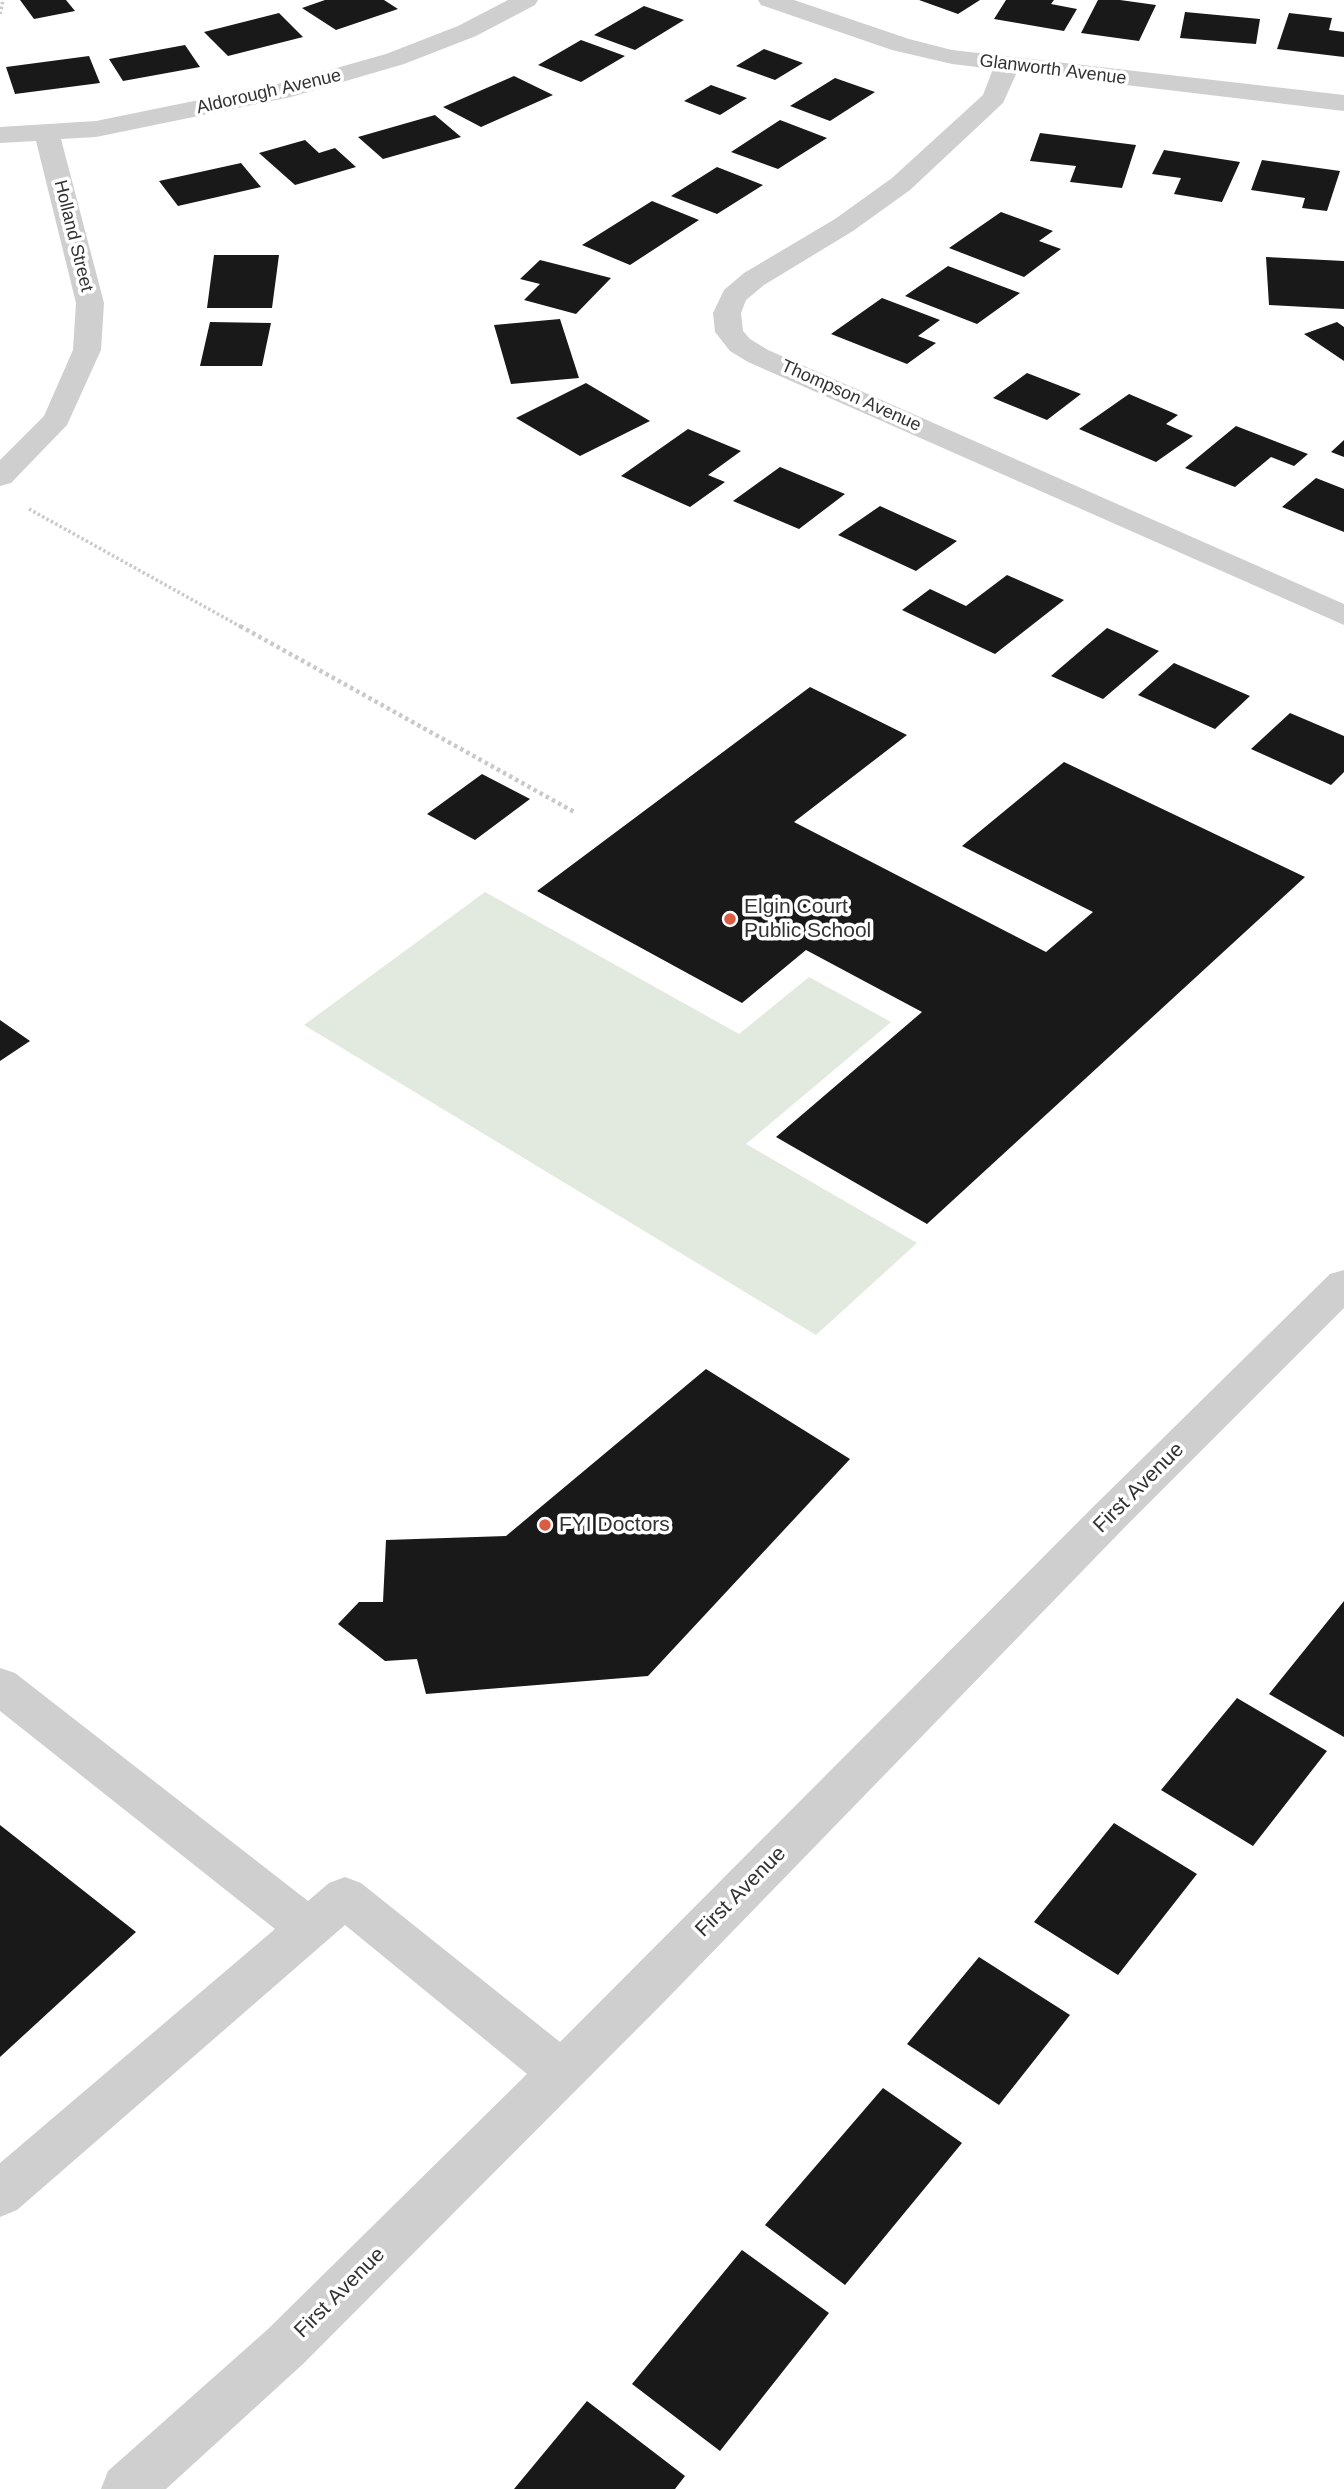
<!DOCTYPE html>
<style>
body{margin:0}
canvas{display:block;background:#fff}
</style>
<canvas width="1344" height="2489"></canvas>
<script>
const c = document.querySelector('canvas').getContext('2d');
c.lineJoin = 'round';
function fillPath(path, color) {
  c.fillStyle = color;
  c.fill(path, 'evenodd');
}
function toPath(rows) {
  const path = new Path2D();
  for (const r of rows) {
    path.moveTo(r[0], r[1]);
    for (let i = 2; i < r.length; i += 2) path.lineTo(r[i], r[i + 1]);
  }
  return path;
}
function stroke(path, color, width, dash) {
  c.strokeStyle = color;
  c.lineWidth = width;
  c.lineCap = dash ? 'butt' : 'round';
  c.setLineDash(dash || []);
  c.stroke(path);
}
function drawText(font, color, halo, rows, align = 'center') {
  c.font = font + ' Arial,sans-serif';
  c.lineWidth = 7;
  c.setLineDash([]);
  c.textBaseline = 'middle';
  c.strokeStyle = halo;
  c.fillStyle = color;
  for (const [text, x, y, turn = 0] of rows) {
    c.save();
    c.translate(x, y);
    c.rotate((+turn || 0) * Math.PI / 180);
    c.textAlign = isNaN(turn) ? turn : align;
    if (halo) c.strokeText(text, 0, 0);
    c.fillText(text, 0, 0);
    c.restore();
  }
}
fillPath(toPath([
 [485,892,739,1034,809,977,891,1022,746,1144,917,1243,816,1335,304,1025]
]), '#e2eadf');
fillPath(toPath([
 [20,0,66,0,75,11,34,19],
 [325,0,384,0,398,9,336,30,302,8],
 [919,0,980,0,958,14],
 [1006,0,1054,0,1051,4,1077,9,1064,31,994,19],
 [1098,0,1120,0,1156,5,1139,41,1081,33],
 [644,6,684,20,635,50,594,35],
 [1185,12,1260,19,1256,44,1180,38],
 [279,13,303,37,228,56,204,32],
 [1289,13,1332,18,1329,30,1344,32,1344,57,1277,49],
 [581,40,625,56,581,82,538,65],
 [185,45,200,67,123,81,109,59],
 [764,49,803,63,775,80,736,66],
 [89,56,100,83,15,94,6,67],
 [514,76,553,95,481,127,443,107],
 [835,78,875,92,830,121,790,106],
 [711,85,747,98,720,115,684,101],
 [435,115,461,137,383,159,358,137],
 [780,120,827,138,778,169,731,152],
 [1040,133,1136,145,1122,188,1070,182,1076,166,1030,161],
 [305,140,319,153,335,148,356,167,295,185,259,153],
 [1164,150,1240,162,1222,202,1174,194,1181,178,1152,174],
 [1262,160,1340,171,1327,211,1302,208,1305,198,1251,190],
 [241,163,261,187,178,206,159,181],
 [717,167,763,185,717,214,671,196],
 [652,201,699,220,630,265,582,245],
 [1001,212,1053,231,1039,241,1061,249,1024,277,949,248],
 [214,255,279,255,272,308,207,308],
 [1266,257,1344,261,1344,309,1269,305],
 [540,260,611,278,576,314,524,300,540,284,520,279],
 [948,266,1020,293,977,324,905,296],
 [882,298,940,320,918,336,936,343,907,364,831,334],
 [560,319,579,378,511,384,494,325],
 [210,322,271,323,262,366,200,366],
 [1337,322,1344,327,1344,361,1304,334],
 [1027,373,1081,394,1047,420,993,398],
 [586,383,650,421,580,456,516,418],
 [1129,394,1178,415,1166,424,1193,436,1156,462,1079,429],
 [1236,426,1308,454,1294,466,1271,457,1235,487,1185,468],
 [688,429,741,451,708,475,725,482,690,507,621,476],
 [1344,440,1344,457,1331,452],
 [780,467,845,494,799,529,733,501],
 [1316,478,1344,489,1344,532,1282,507],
 [880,506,957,541,916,571,838,535],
 [1007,575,1064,600,995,654,902,610,930,589,966,606],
 [1107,628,1159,651,1103,699,1051,676],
 [1174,663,1250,696,1215,729,1138,695],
 [810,687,907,735,794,822,1046,952,1093,912,962,846,1064,762,1305,877,927,1224,776,1137,922,1012,806,950,742,1003,537,891],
 [1290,713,1344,736,1344,772,1331,785,1251,749],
 [482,774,530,799,475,840,427,814],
 [0,1020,30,1041,0,1061],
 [706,1369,850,1459,648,1676,426,1694,417,1659,385,1661,338,1624,359,1602,383,1602,386,1540,506,1536],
 [1344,1601,1344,1737,1269,1694],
 [1237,1698,1327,1751,1253,1846,1161,1790],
 [1114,1823,1197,1874,1118,1975,1034,1922],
 [0,1825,136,1932,0,2057],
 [979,1957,1070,2015,999,2105,907,2044],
 [883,2088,962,2143,845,2285,765,2225],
 [742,2250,829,2313,720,2451,632,2384],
 [587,2401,685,2476,675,2489,514,2489]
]), '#191919');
stroke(toPath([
 [0,14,3,0],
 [29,509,243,628]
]), '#c9c9c9', 3.5, [2.5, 2.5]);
stroke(toPath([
 [240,626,576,813]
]), '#c9c9c9', 4.5, [3.5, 3.5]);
fillPath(toPath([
 [508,0,538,0,535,5,476,36,404,64,291,97,96,137,61,139,104,303,101,350,67,425,11,483,0,486,0,460,44,416,73,350,76,303,36,141,0,143,0,127,96,121,287,82,386,54,458,26,508,0],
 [758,0,794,0,909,39,952,50,1344,95,1344,111,1017,72,1003,103,910,190,853,231,764,285,746,300,741,313,743,331,750,339,768,350,1344,604,1344,625,748,362,730,351,715,332,713,313,724,290,744,273,835,219,892,178,983,95,993,69,952,64,892,50,761,5,758,0],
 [1344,1270,1344,1308,1126,1526,664,2002,303,2364,166,2489,101,2489,108,2471,267,2330,527,2074,345,1925,17,2210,0,2217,0,2163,275,1929,0,1711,0,1668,15,1673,308,1901,329,1883,345,1877,361,1883,560,2042,1096,1504,1330,1274,1344,1270]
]), '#cfcfcf');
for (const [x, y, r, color] of [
 [730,919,7,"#da5d43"],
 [545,1525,7,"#da5d43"]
]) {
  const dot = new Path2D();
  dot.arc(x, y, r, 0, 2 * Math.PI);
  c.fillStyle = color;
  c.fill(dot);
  stroke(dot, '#fff', 2.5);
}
drawText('18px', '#323232', '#fff', [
 ["Glanworth Avenue",1053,70,7],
 ["Aldorough Avenue",269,92,-13],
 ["Holland Street",73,236,76],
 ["Thompson Avenue",851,396,24]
]);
drawText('21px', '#323232', '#fff', [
 ["Elgin Court",744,907],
 ["Public School",744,931],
 ["FYI Doctors",559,1525]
], 'left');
drawText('21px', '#323232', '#fff', [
 ["First Avenue",1139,1488,-45],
 ["First Avenue",741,1892,-45],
 ["First Avenue",340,2293,-45]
]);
</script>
